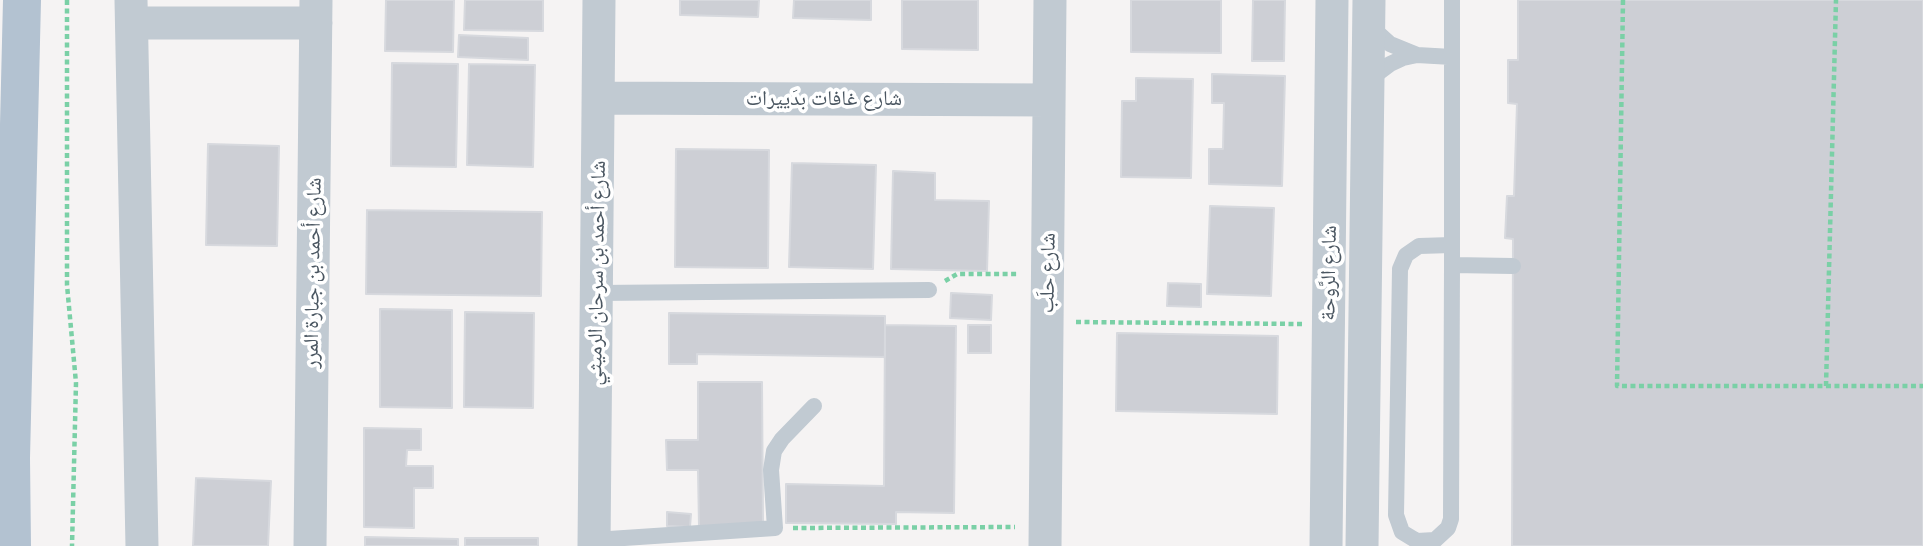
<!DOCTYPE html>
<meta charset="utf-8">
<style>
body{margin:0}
canvas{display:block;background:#f5f3f3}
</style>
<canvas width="1923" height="546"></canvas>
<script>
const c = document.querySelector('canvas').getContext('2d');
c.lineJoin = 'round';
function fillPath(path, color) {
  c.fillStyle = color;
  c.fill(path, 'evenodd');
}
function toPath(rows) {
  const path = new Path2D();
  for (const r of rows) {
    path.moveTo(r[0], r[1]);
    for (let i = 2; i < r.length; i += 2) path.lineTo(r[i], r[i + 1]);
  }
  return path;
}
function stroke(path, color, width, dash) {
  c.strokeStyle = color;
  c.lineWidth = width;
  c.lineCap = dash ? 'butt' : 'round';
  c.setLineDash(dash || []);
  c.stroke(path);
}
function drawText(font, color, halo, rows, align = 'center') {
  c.font = font + ' "IBM Plex Sans","Noto Naskh Arabic",sans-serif';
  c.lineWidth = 7;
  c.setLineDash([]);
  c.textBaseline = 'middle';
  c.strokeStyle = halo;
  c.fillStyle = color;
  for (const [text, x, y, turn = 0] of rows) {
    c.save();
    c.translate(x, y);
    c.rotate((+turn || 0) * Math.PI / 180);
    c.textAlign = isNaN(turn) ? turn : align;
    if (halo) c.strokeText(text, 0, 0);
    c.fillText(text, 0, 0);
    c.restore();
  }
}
const building = toPath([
 [386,0,454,0,453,52,385,51,386,0],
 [465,0,543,0,543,31,464,30,465,0],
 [680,0,759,0,758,17,680,15,680,0],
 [794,0,871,0,871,20,793,18,794,0],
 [902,0,978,0,978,50,902,49,902,0],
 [1131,0,1221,0,1221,53,1131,52,1131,0],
 [1253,0,1285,0,1284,61,1252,61,1253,0],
 [1518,0,1923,0,1923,546,1512,546,1513,239,1505,238,1507,196,1514,196,1517,104,1508,103,1508,60,1518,60,1518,0],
 [459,35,528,38,528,60,458,57,459,35],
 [392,63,458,64,456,167,391,166,392,63],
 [469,64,535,65,533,167,467,165,469,64],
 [1212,74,1285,76,1282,186,1209,184,1209,149,1223,149,1224,103,1212,103,1212,74],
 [1136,78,1193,79,1191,178,1121,177,1122,101,1136,101,1136,78],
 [208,144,279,146,277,246,206,245,208,144],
 [676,149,769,150,768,268,675,267,676,149],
 [792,163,876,165,873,269,789,267,792,163],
 [893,171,935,173,935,200,989,201,987,271,891,269,893,171],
 [1210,206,1274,208,1271,296,1207,294,1210,206],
 [367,210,542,212,541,296,366,294,367,210],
 [1168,283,1201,284,1201,307,1167,306,1168,283],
 [951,293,992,295,991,320,950,318,951,293],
 [380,309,452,310,452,408,380,407,380,309],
 [465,312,534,313,533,408,464,407,465,312],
 [669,313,885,316,885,357,697,354,697,364,669,364,669,313],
 [885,325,956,326,954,513,896,512,896,524,786,523,786,484,884,486,885,325],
 [968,325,991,325,991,353,968,353,968,325],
 [1117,333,1278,336,1277,414,1116,411,1117,333],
 [698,382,762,382,763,527,699,527,698,470,667,470,666,440,698,440,698,382],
 [364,428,421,429,421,450,407,450,406,466,433,466,433,488,414,488,414,528,364,527,364,428],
 [196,478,271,481,268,546,193,546,196,478],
 [667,512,691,514,690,527,667,526,667,512],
 [365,537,458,539,458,546,365,546,365,537],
 [465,538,538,538,538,546,465,546,465,538]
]);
fillPath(building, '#cdcfd5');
stroke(building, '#d7d9de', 2);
stroke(toPath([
 [67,0,67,285,76,383,72,546],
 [1623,0,1617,386,1923,386],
 [945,281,957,274,1019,274],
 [1076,322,1302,324],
 [1826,386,1836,0],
 [793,528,1015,527]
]), '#7ad0a6', 4.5, [5, 3.5]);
stroke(toPath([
 [1369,25,1390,44,1417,55],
 [1370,79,1390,64,1403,58,1417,55,1452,57],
 [1452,245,1419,246,1406,255,1400,269,1396,515,1402,532,1417,541,1435,540,1448,528,1451,519,1452,265,1452,0],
 [1452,265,1513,266],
 [597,293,929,290],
 [594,540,775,528,771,470,774,451,782,439,814,406]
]), '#c1cad2', 16);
stroke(toPath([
 [131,0,142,546],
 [132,23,316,23],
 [599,98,1049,100],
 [310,546,316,0],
 [594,546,599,0],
 [1045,546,1050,0],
 [1326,546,1332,0],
 [1362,546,1369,0]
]), '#c1cad2', 33);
stroke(toPath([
 [12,546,11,458,22,0]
]), '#b3c2d1', 38);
drawText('21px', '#4a5661', '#fff', [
 ["شارع غافات بدَييرات",824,99],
 ["شارع أحمد بن جبارة المرر",313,273,-89],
 ["شارع أحمد بن سرحان الرميثي",597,273,-89],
 ["شارع حلَب",1048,273,-89],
 ["شارع الرَّوحة",1329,273,-89]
]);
</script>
